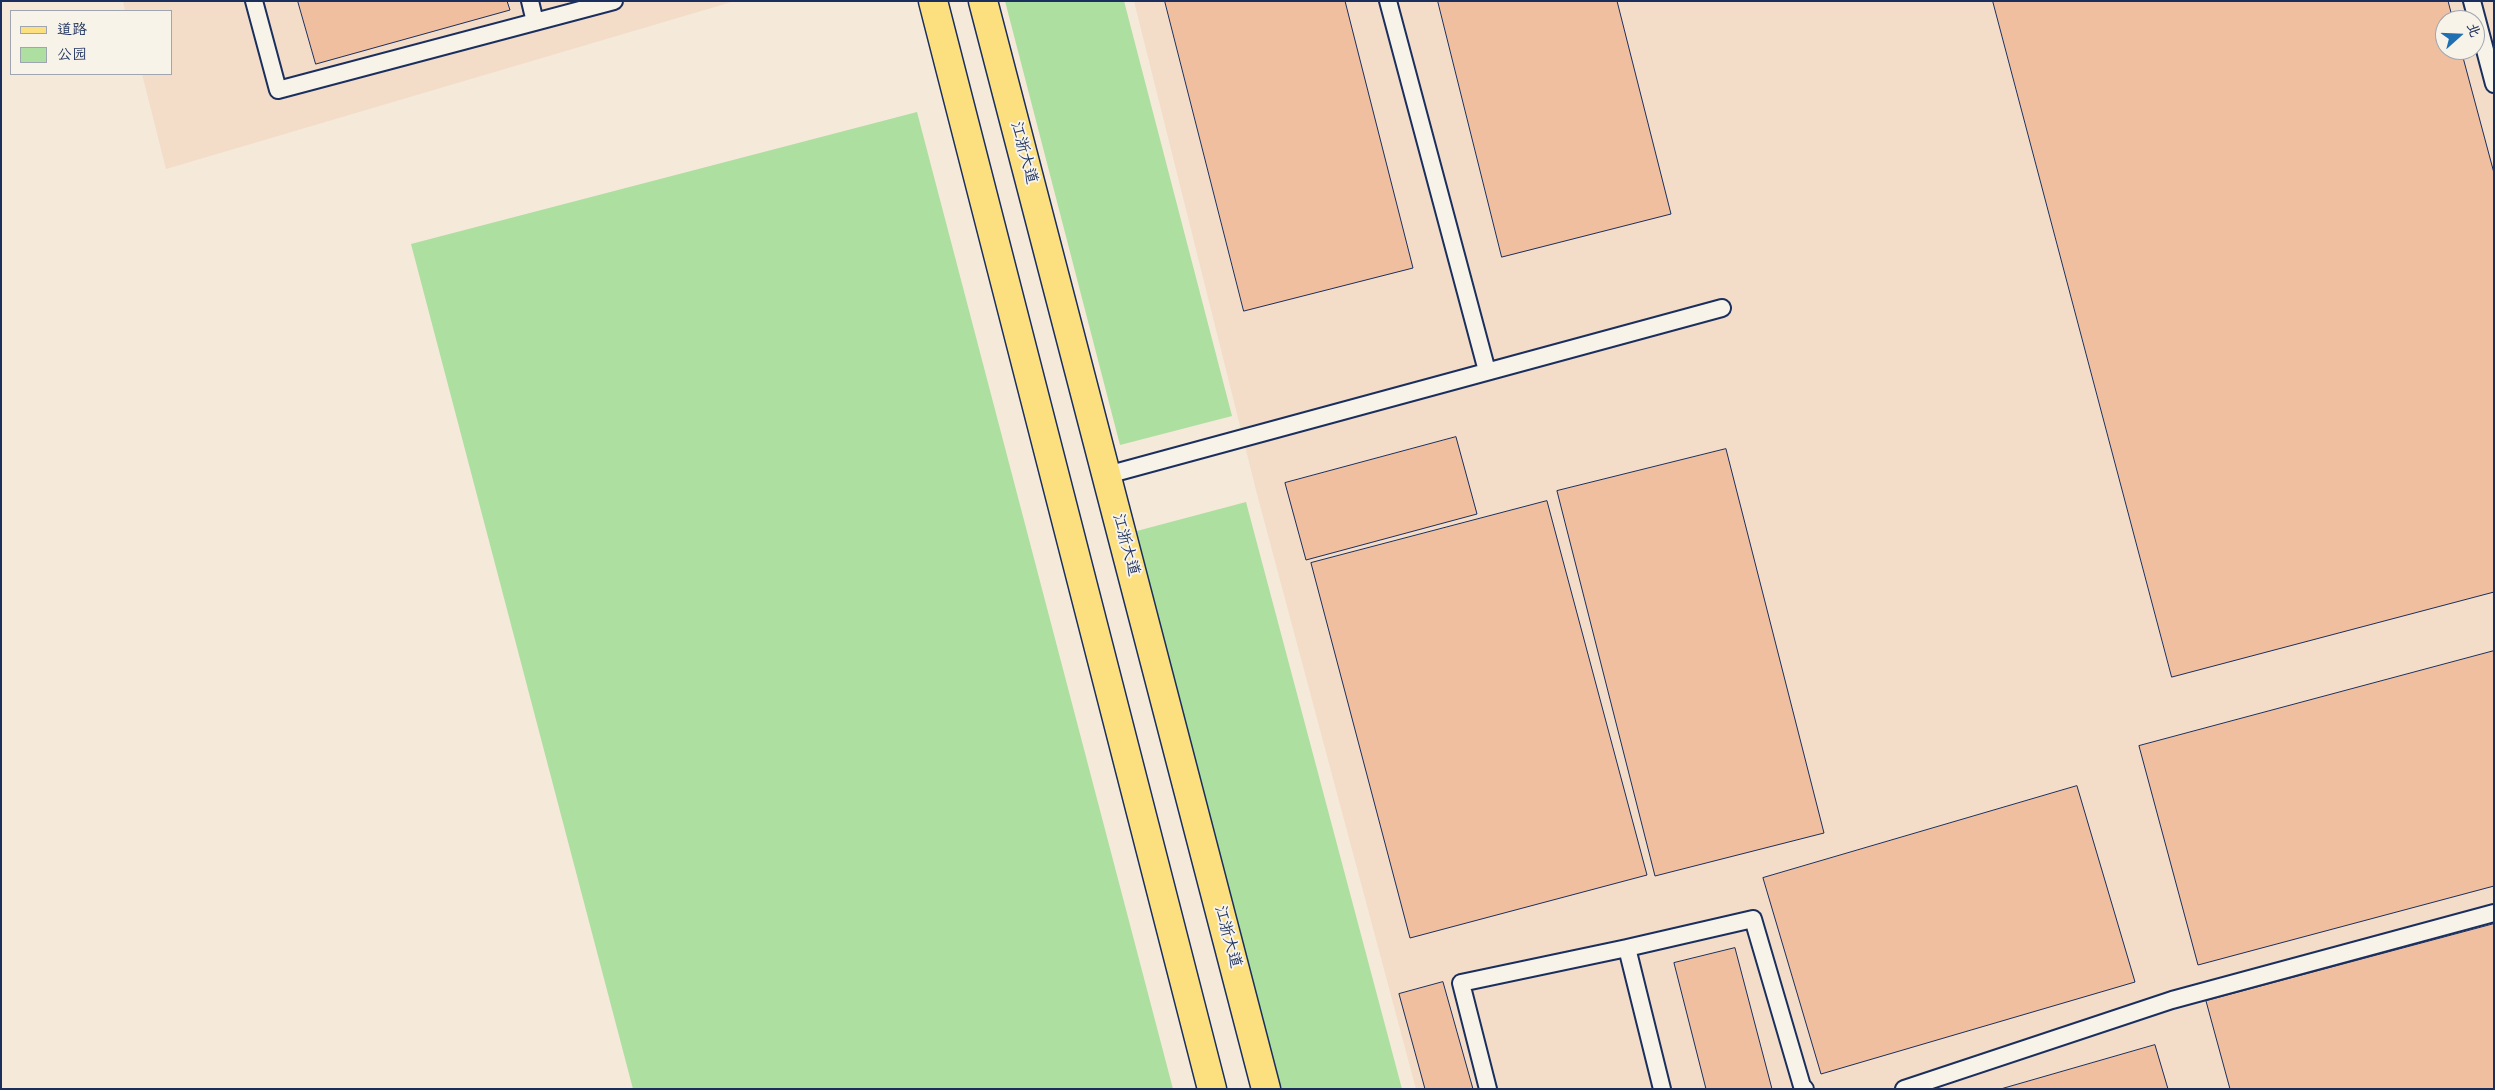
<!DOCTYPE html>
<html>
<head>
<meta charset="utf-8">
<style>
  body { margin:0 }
  #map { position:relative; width:2495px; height:1090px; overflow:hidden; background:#f5e9d9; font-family:"Architects Daughter","LXGW WenKai TC",sans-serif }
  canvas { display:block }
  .frame { position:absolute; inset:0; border:2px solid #1b2f5e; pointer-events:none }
  .legend { position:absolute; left:10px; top:10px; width:162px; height:65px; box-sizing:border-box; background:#f7f3e8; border:1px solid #9fa5b1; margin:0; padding:6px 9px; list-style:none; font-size:15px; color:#1b2f5e }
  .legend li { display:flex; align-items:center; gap:10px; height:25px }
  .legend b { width:25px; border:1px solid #9fa5b1 }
  .north { position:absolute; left:2435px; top:10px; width:50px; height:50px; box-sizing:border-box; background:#f7f3e8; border:1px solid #9fa5b1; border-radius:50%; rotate:70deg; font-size:14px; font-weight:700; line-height:20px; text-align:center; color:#1b2f5e }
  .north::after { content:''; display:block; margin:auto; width:18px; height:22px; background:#1f6fb2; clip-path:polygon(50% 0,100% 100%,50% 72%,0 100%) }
</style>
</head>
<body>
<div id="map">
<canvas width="2495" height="1090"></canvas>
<div class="frame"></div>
<ul class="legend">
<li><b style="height:6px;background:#fce080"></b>道路</li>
<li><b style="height:14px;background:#acdfa0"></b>公园</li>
</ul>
<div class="north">北</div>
</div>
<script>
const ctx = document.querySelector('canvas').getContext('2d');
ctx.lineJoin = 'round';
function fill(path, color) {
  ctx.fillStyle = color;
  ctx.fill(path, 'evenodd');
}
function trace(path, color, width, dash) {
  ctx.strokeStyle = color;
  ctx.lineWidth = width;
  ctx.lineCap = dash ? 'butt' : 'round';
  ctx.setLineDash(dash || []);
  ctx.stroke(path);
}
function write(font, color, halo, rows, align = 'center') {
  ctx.font = font + ' "Architects Daughter","LXGW WenKai TC",sans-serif';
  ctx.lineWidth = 4;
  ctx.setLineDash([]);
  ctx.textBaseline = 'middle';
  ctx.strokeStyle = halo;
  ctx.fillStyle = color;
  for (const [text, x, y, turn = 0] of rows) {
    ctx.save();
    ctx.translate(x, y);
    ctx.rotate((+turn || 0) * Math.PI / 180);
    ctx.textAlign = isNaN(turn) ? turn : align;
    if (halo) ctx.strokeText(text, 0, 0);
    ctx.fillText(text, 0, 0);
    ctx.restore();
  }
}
fill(new Path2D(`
  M123 1H735L166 169 142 74H171V11H125Z
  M1134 1H2494V1089H1416L1257 494ZM2445 20H2475V50H2445Z`), '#f3dcc8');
fill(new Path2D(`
  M1005 1H1124L1232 416 1120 445Z
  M917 112 1173 1089H633L411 244Z
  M1246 502 1402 1089H1281L1133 532Z`), '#acdfa0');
const building = new Path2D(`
  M298 1H507L510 10 316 64Z
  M1165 1H1345L1413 268 1244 311Z
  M1438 1H1617L1671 214 1502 257Z
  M1993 1H2448L2453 20H2445V50H2461L2494 173V592L2172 677Z
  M1456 437 1477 514 1306 560 1285 483Z
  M1726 449 1824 833 1655 876 1557 491Z
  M1547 501 1647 875 1410 938 1311 563Z
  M2494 651V886L2198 965 2139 746Z
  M2077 786 2135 982 1821 1074 1763 878Z
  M2494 924V1089H2230L2206 1001Z
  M1735 948 1772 1089H1706L1674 963Z
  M1443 982 1473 1089H1425L1399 994Z
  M2155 1045 2168 1089H2001Z`);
fill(building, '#efbf9f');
trace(building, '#1b2f5e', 1);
const service = new Path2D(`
  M254 1 278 90 614 1
  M530 1 535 22
  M1388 1 1487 371
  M2472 1 2494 84
  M1107 475 1722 308
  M1488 1089 1461 983 1627 948
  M1662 1089 1627 948 1753 919 1802 1086 1805 1089
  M1904 1089 2172 1000 2494 913`);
const primary = new Path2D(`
  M933 1 1212 1089
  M983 1 1266 1089`);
trace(service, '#1b2f5e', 20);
trace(primary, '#1b2f5e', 31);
trace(service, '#f7f3e8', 16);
trace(primary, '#fce080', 28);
write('16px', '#1b2f5e', '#f7f3e8', [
  ["江浙大道",1023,153,75],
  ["江浙大道",1125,545,75],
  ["江浙大道",1227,937,75]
]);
</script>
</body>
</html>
